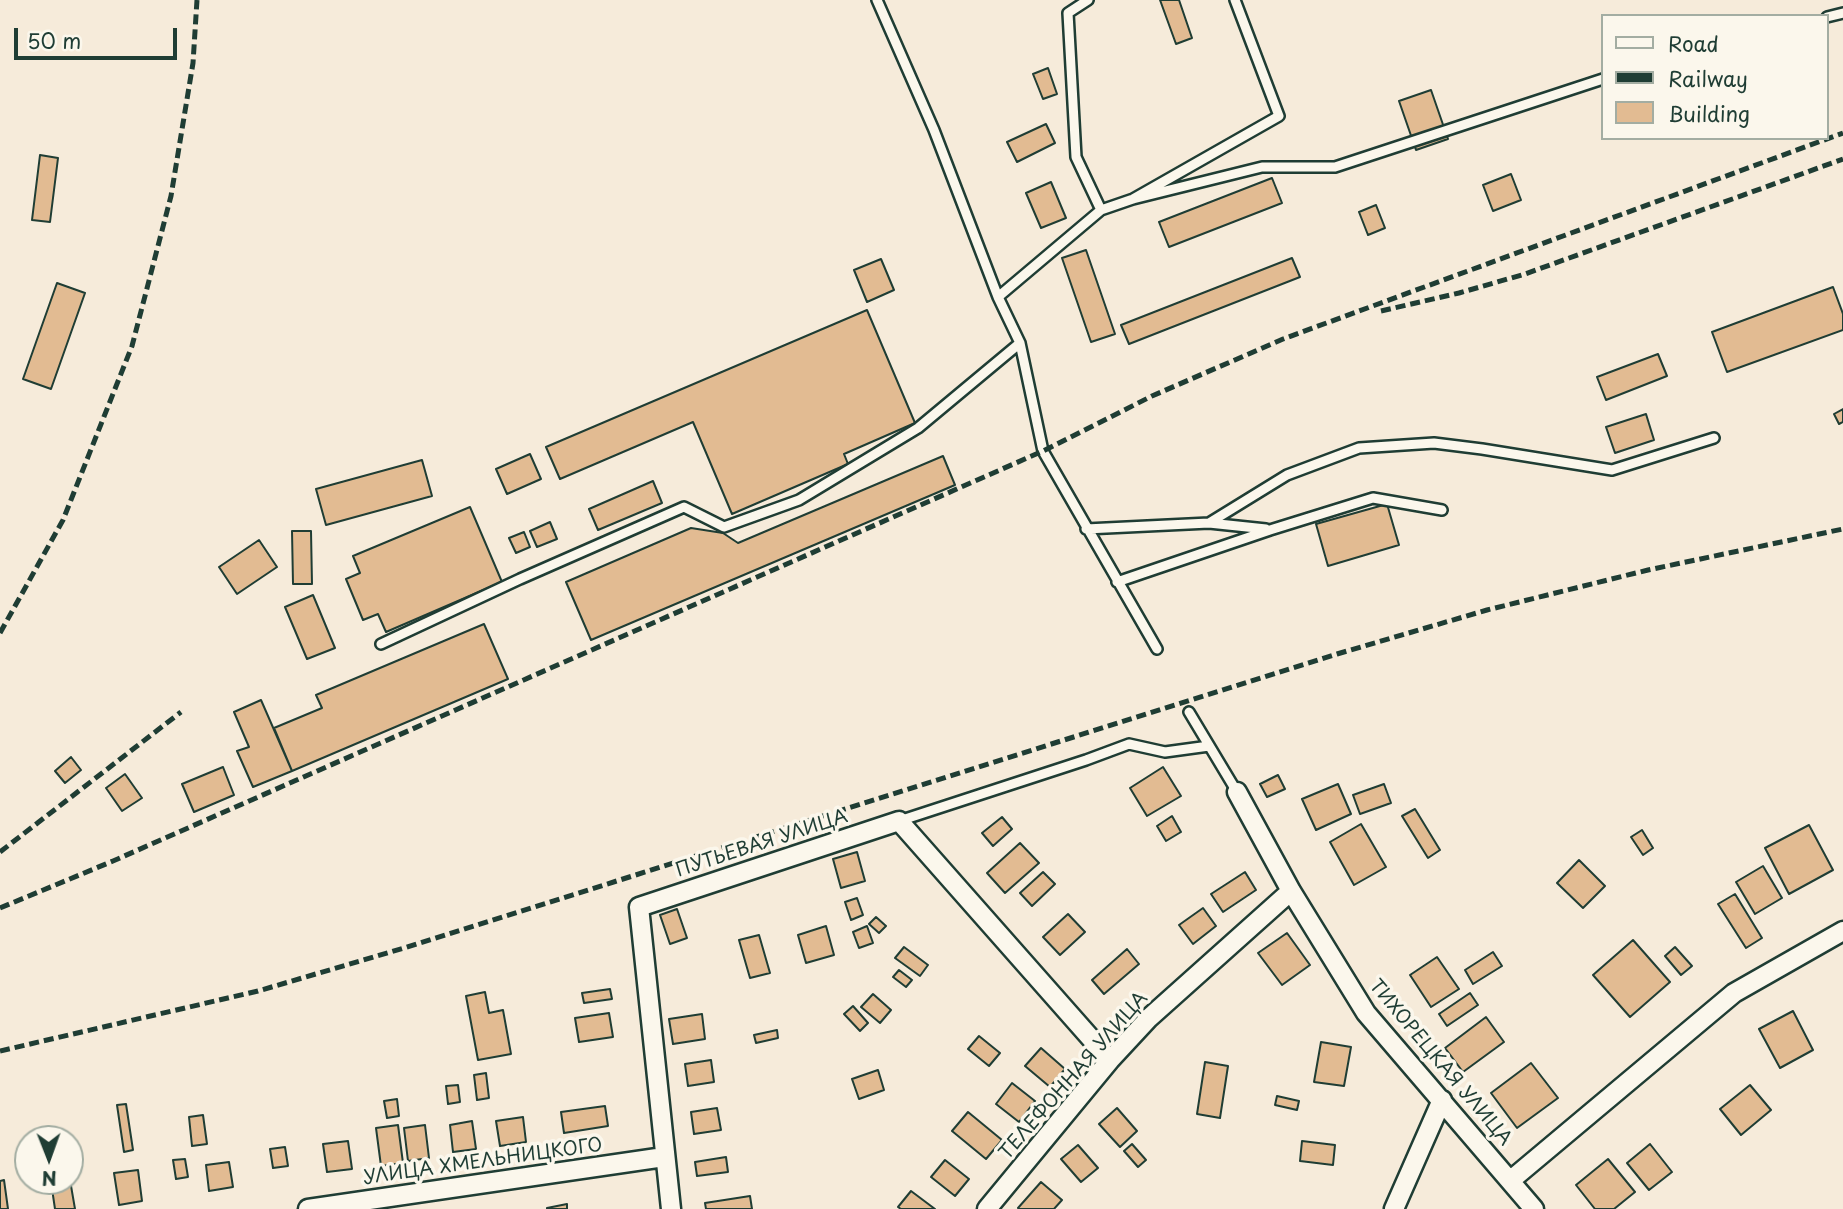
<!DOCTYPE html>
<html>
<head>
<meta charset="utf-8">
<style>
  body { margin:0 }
  #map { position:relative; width:1843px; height:1209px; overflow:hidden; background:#f6ebda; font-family:"Playpen Sans",sans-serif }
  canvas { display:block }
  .legend { position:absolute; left:1601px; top:14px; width:228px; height:126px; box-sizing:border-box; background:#fbf7ec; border:2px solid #a3ada2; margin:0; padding:9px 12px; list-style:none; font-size:21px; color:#1f3d34 }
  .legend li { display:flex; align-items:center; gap:14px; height:35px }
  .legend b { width:35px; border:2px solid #a3ada2 }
  .north { position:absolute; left:14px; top:1125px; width:70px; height:70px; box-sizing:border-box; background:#fbf7ec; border:2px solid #a3ada2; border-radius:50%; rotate:179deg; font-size:19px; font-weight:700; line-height:28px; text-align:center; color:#1f3d34 }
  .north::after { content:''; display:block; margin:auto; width:24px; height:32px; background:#1f3d34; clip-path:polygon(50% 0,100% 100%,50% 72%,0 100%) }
  .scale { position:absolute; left:14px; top:28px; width:163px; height:32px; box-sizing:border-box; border:4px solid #1f3d34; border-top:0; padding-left:9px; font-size:21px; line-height:24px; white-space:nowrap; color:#1f3d34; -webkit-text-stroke:5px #fbf7ec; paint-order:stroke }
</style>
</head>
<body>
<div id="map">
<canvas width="1843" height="1209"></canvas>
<ul class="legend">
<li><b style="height:9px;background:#fbf7ec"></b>Road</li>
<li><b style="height:9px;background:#1f3d34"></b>Railway</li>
<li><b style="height:19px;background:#e2bb92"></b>Building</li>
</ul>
<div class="north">N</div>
<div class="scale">50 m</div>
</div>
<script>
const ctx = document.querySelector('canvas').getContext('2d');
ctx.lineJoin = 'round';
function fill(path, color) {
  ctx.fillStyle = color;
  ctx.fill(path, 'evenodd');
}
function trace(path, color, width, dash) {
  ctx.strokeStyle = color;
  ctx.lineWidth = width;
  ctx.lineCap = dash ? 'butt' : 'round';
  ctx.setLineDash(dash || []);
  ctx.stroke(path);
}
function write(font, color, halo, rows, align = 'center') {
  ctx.font = font + ' "Playpen Sans",sans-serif';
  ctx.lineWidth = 7;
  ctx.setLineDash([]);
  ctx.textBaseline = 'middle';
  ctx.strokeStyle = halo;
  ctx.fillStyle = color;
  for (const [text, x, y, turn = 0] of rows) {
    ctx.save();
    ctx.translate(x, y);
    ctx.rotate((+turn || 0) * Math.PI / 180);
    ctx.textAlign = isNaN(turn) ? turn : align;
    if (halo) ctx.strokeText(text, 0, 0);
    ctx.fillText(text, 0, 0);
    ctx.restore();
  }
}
const building = new Path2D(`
  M1160 0H1179L1192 38 1176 44Z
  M1048 68 1057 94 1043 99 1033 74Z
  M1431 90 1448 139 1416 150 1399 101Z
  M1046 124 1055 143 1017 162 1007 142Z
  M40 155 58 158 50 222 32 220Z
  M1511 174 1521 200 1493 211 1483 185Z
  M1272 178 1282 203 1169 247 1159 222Z
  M1051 182 1066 218 1041 228 1026 193Z
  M1376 205 1385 228 1368 235 1359 212Z
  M1086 250 1115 334 1091 342 1062 258Z
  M1292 258 1300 277 1129 344 1121 325Z
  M881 259 894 290 867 302 854 270Z
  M57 283 85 293 51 389 23 379Z
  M1833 287 1843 314V330L1727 372 1712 332Z
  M867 310 915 423 844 454 848 464 732 514 693 422 560 479 546 447Z
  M1658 354 1667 376 1606 400 1597 377Z
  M1843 409V422L1839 424 1834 414Z
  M1646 414 1654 440 1615 453 1606 427Z
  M530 454 541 479 507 494 496 469Z
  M943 456 955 485 591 640 566 582 691 528 723 533 738 543Z
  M422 460 432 496 326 525 316 489Z
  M653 481 662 503 598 530 589 509Z
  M1387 504 1399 545 1328 566 1316 524Z
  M470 507 502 582 386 632 378 614 363 620 346 579 360 573 353 556Z
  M550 522 557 539 537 547 530 531Z
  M292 531H311L312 584H293Z
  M524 532 530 547 516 553 509 538Z
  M259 540 277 567 237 594 219 567Z
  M313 595 335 648 307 659 285 607Z
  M484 624 508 679 292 771 274 728 322 708 316 695Z
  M261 700 292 771 253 787 237 751 249 747 234 712Z
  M71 757 81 770 65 783 55 771Z
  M223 767 234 795 194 812 182 784Z
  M1163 767 1181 796 1147 816 1130 788Z
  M125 774 142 798 122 811 106 788Z
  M1278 775 1285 789 1267 797 1260 784Z
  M1338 784 1351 814 1316 830 1302 799Z
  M1384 784 1391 803 1360 814 1353 795Z
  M1415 809 1440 850 1428 858 1402 816Z
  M1172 816 1181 832 1166 841 1157 826Z
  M1002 817 1012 829 993 846 982 833Z
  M1361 824 1386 867 1354 885 1330 842Z
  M1809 825 1833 870 1789 894 1765 848Z
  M1642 830 1653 848 1643 855 1631 837Z
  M1020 843 1039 863 1005 893 987 873Z
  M857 852 865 881 841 888 833 859Z
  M1579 860 1605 886 1583 908 1557 883Z
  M1763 866 1782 898 1755 914 1736 882Z
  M1043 872 1055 884 1032 906 1020 893Z
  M1245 872 1256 890 1223 912 1211 894Z
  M1735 894 1762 938 1746 948 1718 904Z
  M857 898 863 915 851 920 845 902Z
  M1203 908 1216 926 1193 944 1179 925Z
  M677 909 687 938 670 944 660 915Z
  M1068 914 1085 932 1060 955 1043 937Z
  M876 917 886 926 879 933 869 924Z
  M826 926 834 955 806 963 798 935Z
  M867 926 873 943 859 948 853 932Z
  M1287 933 1310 965 1282 985 1258 953Z
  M759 935 770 973 750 978 739 940Z
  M1633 940 1670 982 1630 1017 1593 975Z
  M904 947 928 965 920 976 895 958Z
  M1675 947 1692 966 1681 975 1665 956Z
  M1127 949 1139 964 1104 994 1092 980Z
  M1493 952 1502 966 1473 984 1465 970Z
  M1437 957 1459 989 1431 1007 1410 975Z
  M899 970 912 980 906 987 893 977Z
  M610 989 612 999 584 1003 582 993Z
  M485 992 489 1013 503 1010 511 1054 478 1060 466 996Z
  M1470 993 1478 1005 1447 1026 1439 1014Z
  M873 994 891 1010 880 1023 861 1007Z
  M853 1006 868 1023 860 1031 844 1014Z
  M1793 1011 1813 1050 1780 1068 1759 1029Z
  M609 1013 613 1037 579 1042 575 1018Z
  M702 1014 705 1039 673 1044 669 1019Z
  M1486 1017 1504 1042 1463 1072 1445 1048Z
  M777 1030 778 1038 756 1043 754 1035Z
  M979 1036 1000 1053 989 1066 968 1049Z
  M1321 1042 1351 1047 1344 1086 1314 1082Z
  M1041 1048 1065 1069 1050 1087 1025 1066Z
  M711 1060 714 1082 688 1086 685 1064Z
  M1205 1062 1228 1066 1220 1118 1197 1114Z
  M1531 1063 1558 1098 1517 1128 1491 1093Z
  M878 1070 884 1090 859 1099 852 1079Z
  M486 1073 489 1098 477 1100 474 1075Z
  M1012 1083 1035 1101 1019 1122 996 1104Z
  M458 1085 460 1102 448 1104 446 1086Z
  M1750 1085 1771 1110 1741 1135 1720 1109Z
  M1277 1096 1299 1101 1297 1110 1275 1105Z
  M397 1099 399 1116 387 1118 384 1101Z
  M126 1104 133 1150 124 1152 117 1105Z
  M605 1106 608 1126 564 1133 561 1112Z
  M717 1108 721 1130 694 1134 691 1112Z
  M1117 1108 1137 1131 1120 1147 1099 1124Z
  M968 1112 1002 1140 986 1159 952 1131Z
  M203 1115 207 1144 192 1146 189 1117Z
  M523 1117 526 1142 500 1146 496 1121Z
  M472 1121 476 1149 453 1152 450 1125Z
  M398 1125 403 1163 381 1166 376 1128Z
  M425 1125 429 1158 408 1161 404 1128Z
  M348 1141 352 1169 327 1172 323 1144Z
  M1302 1141 1335 1145 1333 1165 1300 1161Z
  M1132 1144 1146 1160 1138 1167 1124 1151Z
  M1650 1144 1672 1172 1649 1190 1627 1163Z
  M1078 1145 1098 1168 1081 1182 1061 1159Z
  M285 1147 288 1166 273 1168 270 1149Z
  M726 1157 728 1172 697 1176 695 1162Z
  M185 1159 188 1177 176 1179 173 1160Z
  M1608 1159 1635 1192 1614 1209H1595L1576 1185Z
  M945 1160 969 1179 955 1196 931 1177Z
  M229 1162 233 1187 209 1191 206 1165Z
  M138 1170 142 1201 119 1205 114 1173Z
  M4 1180 8 1209H0V1181Z
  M70 1180 75 1209H55L51 1182Z
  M1041 1182 1062 1200 1054 1209H1019L1018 1208Z
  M911 1191 935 1209H901L898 1207Z
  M750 1196 752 1209H706L705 1203Z
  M567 1204V1209H547V1208Z`);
fill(building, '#e2bb92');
trace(building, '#1f3d34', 2);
const service = new Path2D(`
  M877 0 934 130 998 297 1020 343 1043 451 1157 649
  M1088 0 1068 13 1076 157 1101 210
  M1827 17 1843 13
  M1133 199 1262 167H1335L1603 79
  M998 297 1101 210 1133 199 1279 116 1235 0
  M1209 523 1287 475 1359 448 1434 443 1482 449 1612 470 1714 438
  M1086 529 1209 523 1266 529
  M1117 582 1270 530 1373 498 1442 510
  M381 644 520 579 684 507 724 527 799 500 918 428 1020 343
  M1189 712 1237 792
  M899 821 1086 760 1129 744 1165 752 1209 746`);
const minor = new Path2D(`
  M1237 792 1291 891 1366 1013 1534 1209
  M1511 1180 1734 993 1843 931
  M308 1209 664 1157
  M671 1209 639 907 899 821 1110 1060
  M987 1209 1110 1060 1149 1018 1291 891
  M1394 1209 1442 1100`);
trace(service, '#1f3d34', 14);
trace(minor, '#1f3d34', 23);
trace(service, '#fbf7ec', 9);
trace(minor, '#fbf7ec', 18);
trace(new Path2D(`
  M1381 311 1459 293 1525 274 1843 159
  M0 633 63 520 132 346 171 196 193 63 197 0
  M0 852 181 712
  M0 908 113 861 1043 451 1152 396 1283 339 1843 133
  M0 1051 258 991 404 948 1337 654 1487 610 1648 570 1843 529`), '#1f3d34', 5, [10, 5]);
write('19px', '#1f3d34', '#fbf7ec', [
  ["ПУТЬЕВАЯ УЛИЦА",762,844,-18],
  ["ТИХОРЕЦКАЯ УЛИЦА",1440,1063,50],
  ["ТЕЛЕФОННАЯ УЛИЦА",1074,1076,-49],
  ["УЛИЦА ХМЕЛЬНИЦКОГО",483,1162,-8]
]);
</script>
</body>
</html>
